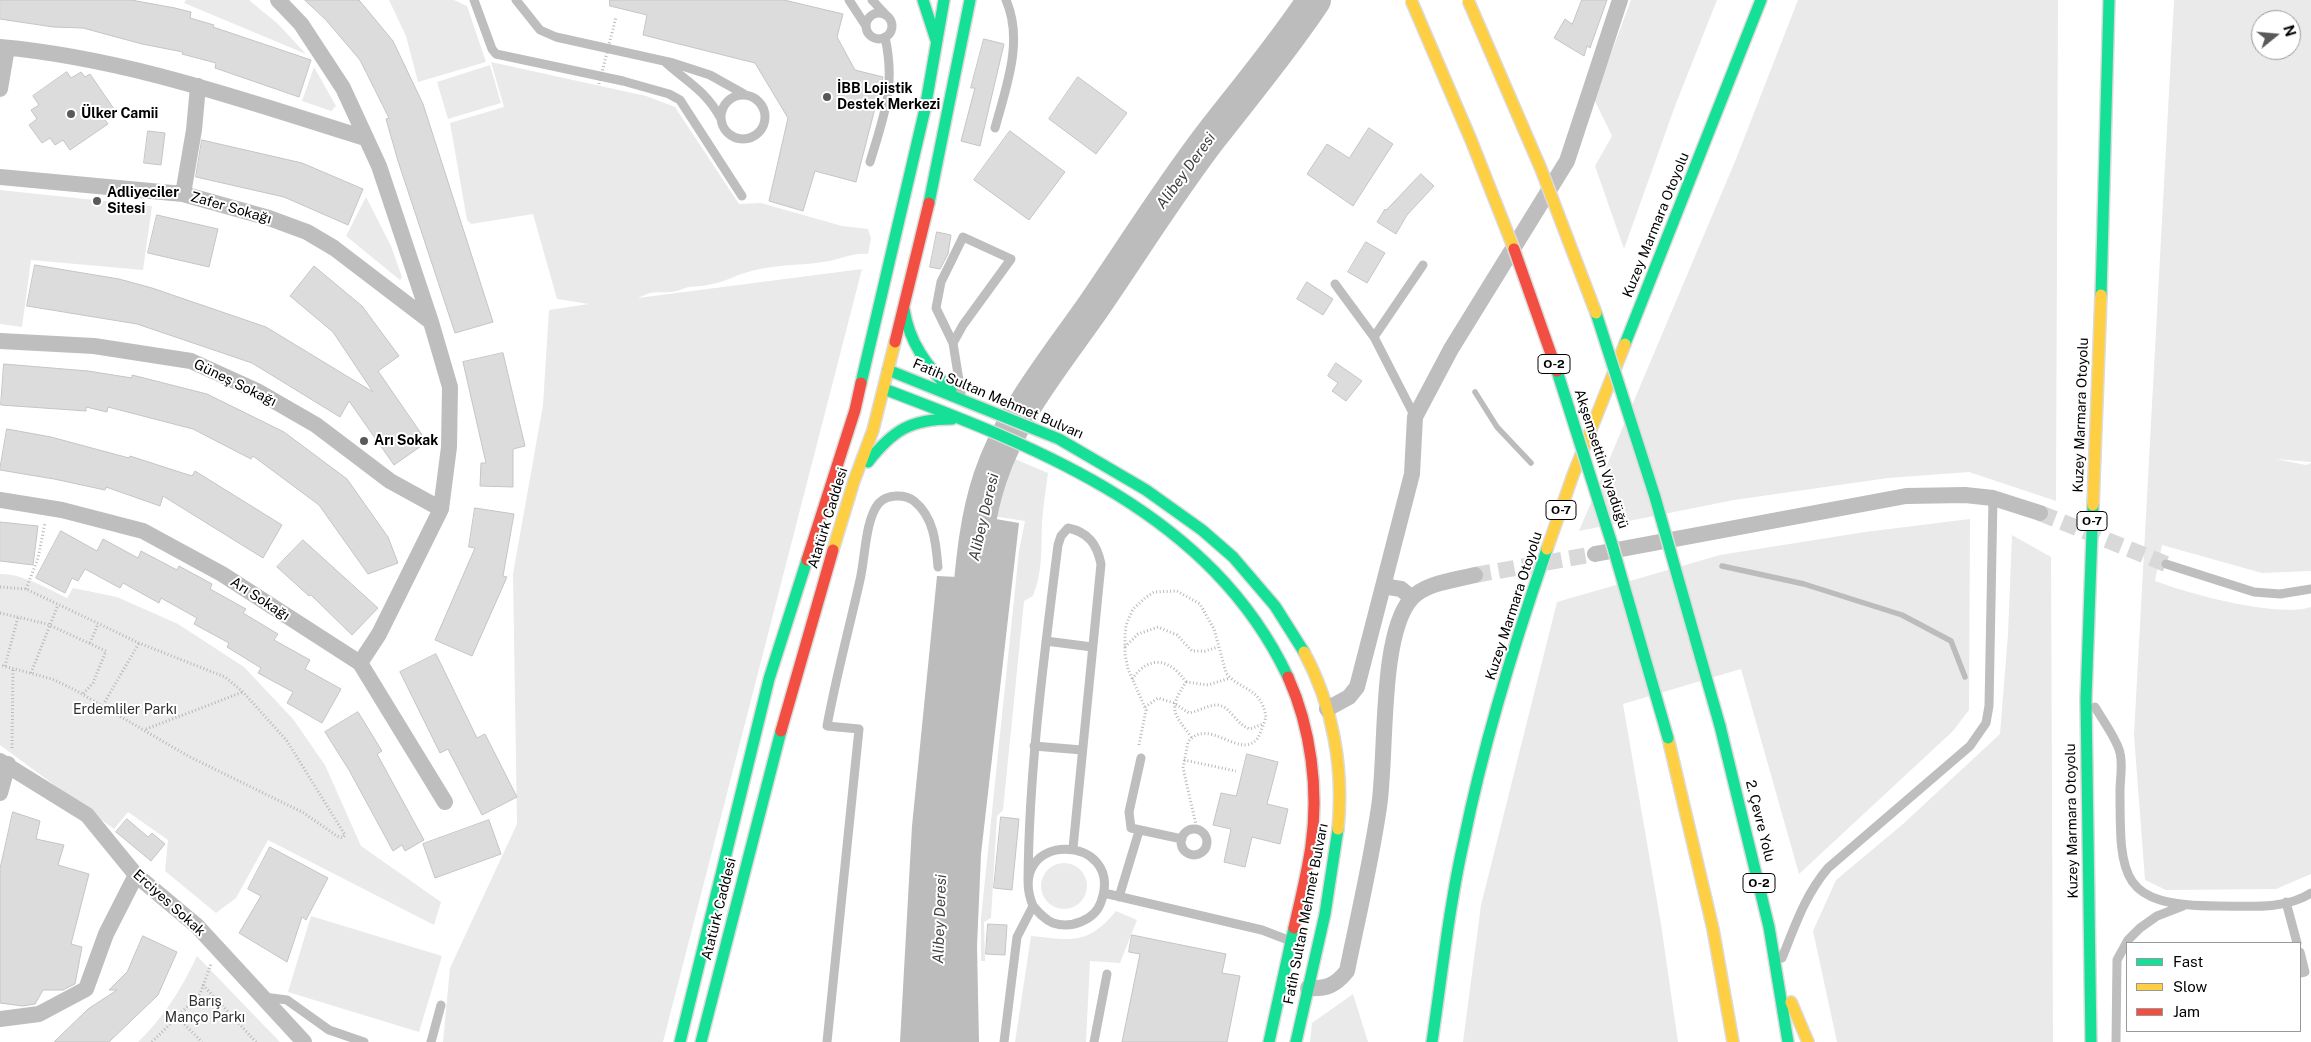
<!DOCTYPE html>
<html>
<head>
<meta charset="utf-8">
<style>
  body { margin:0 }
  #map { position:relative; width:2311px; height:1042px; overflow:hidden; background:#fff; font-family:"Public Sans",sans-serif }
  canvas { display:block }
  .legend { position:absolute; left:2126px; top:942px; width:175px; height:90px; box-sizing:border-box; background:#fff; border:1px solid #999; margin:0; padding:6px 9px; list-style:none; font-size:15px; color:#000 }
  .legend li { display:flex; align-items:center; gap:10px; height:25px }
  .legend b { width:25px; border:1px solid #999 }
  .north { position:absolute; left:2251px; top:10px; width:50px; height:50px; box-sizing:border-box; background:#fff; border:1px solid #999; border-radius:50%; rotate:73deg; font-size:14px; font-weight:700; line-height:20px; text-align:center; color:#000 }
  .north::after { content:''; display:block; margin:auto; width:18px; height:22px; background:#595959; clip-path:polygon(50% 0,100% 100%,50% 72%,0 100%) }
</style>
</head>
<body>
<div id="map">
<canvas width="2311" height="1042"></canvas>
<ul class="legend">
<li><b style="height:6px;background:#16e098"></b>Fast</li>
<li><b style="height:6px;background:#ffcf43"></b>Slow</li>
<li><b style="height:6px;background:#f24e42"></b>Jam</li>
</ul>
<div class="north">N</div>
</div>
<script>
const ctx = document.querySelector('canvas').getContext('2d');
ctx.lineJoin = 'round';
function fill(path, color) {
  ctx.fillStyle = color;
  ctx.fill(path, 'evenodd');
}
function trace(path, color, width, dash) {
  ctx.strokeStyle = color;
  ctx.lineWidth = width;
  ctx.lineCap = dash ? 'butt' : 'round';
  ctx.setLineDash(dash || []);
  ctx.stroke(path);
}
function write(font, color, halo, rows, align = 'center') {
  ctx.font = font + ' "Public Sans",sans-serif';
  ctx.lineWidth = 4;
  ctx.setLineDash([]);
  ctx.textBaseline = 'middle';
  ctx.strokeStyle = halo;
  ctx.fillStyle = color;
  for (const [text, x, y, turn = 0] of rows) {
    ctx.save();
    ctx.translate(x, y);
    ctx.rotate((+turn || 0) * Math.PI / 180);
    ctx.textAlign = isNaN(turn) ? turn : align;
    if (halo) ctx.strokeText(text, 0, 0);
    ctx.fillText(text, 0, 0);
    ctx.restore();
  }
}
fill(new Path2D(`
  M186 0H249L278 24 306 54 184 3Z
  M389 0H454L467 6 486 62 418 82 406 36Z
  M1631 0H1717L1675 106 1624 249 1595 166 1612 136 1594 99Z
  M1798 0H2058L2056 501 1969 472 1888 478 1734 500 1579 531 1736 159Z
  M2174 0H2311V462L2276 459 2306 465 2311 463V571L2262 573 2162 545 2155 581C2190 594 2277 618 2311 607V874L2276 889 2166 890 2145 880 2134 735ZM2261 20H2291V50H2261Z
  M491 62 646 96 675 107 739 204 761 203 842 226 868 229 871 238 868 254C853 252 839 260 823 262 798 266 773 264 748 272 736 275 725 282 712 284 705 286 697 286 689 287 683 288 677 292 671 292 654 293 654 290 638 298L862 269 663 1042H443L450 968 517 824 513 574 543 405 549 310 589 304 557 299 533 214 471 224 467 220 450 123 504 107Z
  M490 65 501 103 448 119 437 82Z
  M314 67 336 106 331 111 302 101Z
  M0 190 152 206 143 270 31 260 22 327 0 324Z
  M366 197 391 246 402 277 400 280 346 236Z
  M1003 454 1048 473C1046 489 1043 506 1042 523 1041 548 1043 571 1033 596L1024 601 1003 810 997 816 991 918 984 922 985 961H981V918L1019 551 1025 521 986 515Z
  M1970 519 1969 710 1953 731 1799 874 1741 669 1623 704 1661 924 1678 1042H1463L1481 905 1557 602 1720 555 1865 532Z
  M2012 535 2051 557 2053 1042H1837L1813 931 1836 880 1903 824 2000 734 2008 634Z
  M0 574C23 574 46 588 67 598L73 588 117 597 178 624 244 667 293 719 325 765 361 846 441 902 434 925 268 840 236 898 216 913 165 871 168 840 128 812 114 829 0 745Z
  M1041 886a23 23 0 1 1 46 0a23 23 0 1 1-46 0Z
  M1116 911 1137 920 1120 963 1090 961 1086 1042H1015L1031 936C1071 940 1087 946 1116 911Z
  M311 916 442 956 419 1032 288 992Z
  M197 956 278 1040 280 1042H138C164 1017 182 988 197 956Z
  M1353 994 1368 1042H1310L1312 1023Z`), '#eaeaea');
fill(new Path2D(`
  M984 517 1019 523 981 854 977 946 979 1042H900L912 826 937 576 978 578Z`), '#bcbcbc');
trace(new Path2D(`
  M1475 392 1497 427 1531 463
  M1722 566 1804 584 1902 615 1951 641 1965 677`), '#bcbcbc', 5.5);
trace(new Path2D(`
  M967 624C972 575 974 526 990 478 1011 415 1053 364 1091 310 1131 252 1168 192 1211 136 1246 91 1283 47 1314 0`), '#bcbcbc', 34);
const building = new Path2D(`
  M0 0H131L175 8 191 12 190 18 214 25 213 27 311 60 299 97 215 68 216 63 182 54 183 52 142 44 83 28 53 27 0 19Z
  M305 0H359L393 41 423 104 493 322 455 333 398 161 386 119 389 118 360 60 326 20Z
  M610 0H784L843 14 837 37 855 70 883 77 856 182 815 171 803 211 769 201 788 118 755 63 643 35 647 15 610 6Z
  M1582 0H1607L1590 48 1587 46 1584 56 1554 38 1565 19 1572 24Z
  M984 39 1004 44 980 146 961 141 975 88H971Z
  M67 72 71 78 81 72 85 77 90 74 114 109 103 117 108 124 70 150 63 140 55 145 50 138 42 143 29 125 37 119 31 110 39 105 33 96Z
  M1078 77 1127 113 1096 154 1049 119Z
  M1369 128 1393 144 1353 206 1307 174 1327 144 1349 158Z
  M148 131 165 133 161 165 144 163Z
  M1010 131 1065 172 1029 220 974 180Z
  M202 140 302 163 363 189 348 225 284 197 196 177Z
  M1421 174 1434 186 1407 215 1396 234 1377 222 1385 209 1386 210Z
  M157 215 218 229 209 267 148 253Z
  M937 232 951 235 948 254 940 269 930 267Z
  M1366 242 1385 253 1367 283 1348 272Z
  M35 265 119 279 152 288 266 327 373 392 333 332 290 296 314 266 362 306 399 356 378 371 427 442 394 465 349 401 340 417 252 363 137 324 27 306Z
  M1307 282 1333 299 1323 315 1297 299Z
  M503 353 525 446 513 449V487L480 486 481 463H486L463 362Z
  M1336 363 1362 381 1346 401 1332 391 1338 383 1328 376Z
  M4 364 88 371 132 378V375L207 394 284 432 347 479 388 537 398 563 368 574 319 505 253 456 251 459 193 429 108 407 107 412 86 407V411L1 405Z
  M7 429 51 437 129 458 130 456 192 476 195 471 282 525 263 558 163 496 160 506 106 487 105 490 54 479 0 470Z
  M475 508 514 514 503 576 507 577 472 656 435 640 475 548 469 547Z
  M0 522 38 526 33 565 0 561Z
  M61 531 97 551 103 539 138 558 141 551 177 570 179 566 212 584 210 589 246 609 243 613 278 634 274 640 310 660 305 669 341 689 322 723 287 703 293 692 258 673 261 668 227 647 229 643 194 624 197 618 161 598 159 603 123 583 120 588 85 569 78 581 72 578 65 593 36 578Z
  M303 540 378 608 352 635 311 595 309 596 277 567Z
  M436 654 477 738 485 734 517 797 482 815 448 749 440 753 400 672Z
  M358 712 382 751 377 754 424 840 405 851 402 845 393 851 349 770 325 732Z
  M1247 754 1278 762 1267 804 1288 809 1280 844 1252 837 1245 867 1224 862 1231 829 1213 825 1221 793 1236 796Z
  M13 812 40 821 36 839 64 845 58 865 89 874 71 944 82 947 75 984 63 990H43L35 1004 23 1006 0 1003V869Z
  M1001 817 1019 819 1012 890 994 888Z
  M127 819 148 837 152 833 165 844 151 861 116 832Z
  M489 820 501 854 435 878 423 844Z
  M270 847 328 878 306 920 302 917 287 962 239 933 261 896 248 889Z
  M988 924 1007 925 1005 955 986 954Z
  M1132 935 1226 954 1222 973 1240 976 1227 1042H1122L1140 954 1129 952Z
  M143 936 177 952 158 995 109 1042H54L88 1009 117 990H109L127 972Z`);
fill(building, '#dcdcdc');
trace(building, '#c5c5c5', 1);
trace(new Path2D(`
  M2040 513 2166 564
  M1475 575 1595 554`), '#d9d9d9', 16, [16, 8]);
const fast = new Path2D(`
  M923 0 936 40
  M929 203 970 0
  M2101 295 2109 0
  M904 309C909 342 927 367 951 390
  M1625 344 1761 0
  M888 370 1059 439 1146 490 1202 530 1233 557 1275 606 1304 652
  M861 383 925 109 944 0
  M884 389C1042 449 1211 514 1288 677
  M868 462C893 430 911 419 952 419
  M1720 726 1769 927 1788 1042
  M680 1042 769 679 807 560
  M701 1042 781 731
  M1269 1042 1294 928
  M1296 1042 1325 914 1338 829
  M1432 1042C1442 975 1449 906 1464 840 1484 741 1514 644 1547 549
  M2091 1042 2086 699 2093 505`);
const slow = new Path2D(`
  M2093 505 2101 295
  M1547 549 1573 475 1625 344
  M833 550 854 481 873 430 895 342
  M1304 652C1333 706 1344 768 1338 829
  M1668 738 1713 929 1733 1042
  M1791 1002 1808 1042`);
const jam = new Path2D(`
  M895 342 929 203
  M807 560 855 410 861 383
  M1288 677C1311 728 1319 790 1311 846 1307 874 1300 901 1294 928
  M781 731 833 550`);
trace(fast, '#dbdbdb', 14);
trace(slow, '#dbdbdb', 14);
trace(jam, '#dbdbdb', 14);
trace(new Path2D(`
  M0 587 26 589 139 643 225 677 243 692 287 741 345 835 342 838 337 836 304 813 188 756 75 690 52 679 0 665
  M26 589 38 558 45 523
  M0 613 47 624 106 651 93 683 83 694
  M90 643 98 624
  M1125 647 1138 634 1158 627 1177 635 1192 651H1205L1218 647
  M5 666 18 617
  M31 673 58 605
  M1132 679C1150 654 1170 659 1186 682 1167 711 1174 713 1192 738
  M1186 682 1208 685 1230 678
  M103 705 139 643
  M1145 707 1158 698 1174 703 1189 713C1199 711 1208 705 1217 705 1231 706 1236 725 1250 729L1263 724
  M146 729 243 692
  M1139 745 1146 710 1128 669 1125 654V635L1126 625 1133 609 1145 598 1154 592 1177 591 1200 604 1214 629 1226 673C1240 691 1261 686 1266 717 1264 723 1261 733 1257 739 1239 760 1209 716 1188 742L1183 768 1197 829
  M12 748 13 668
  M1184 760 1236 771
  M203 985 256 1042
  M177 1017 202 1042
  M152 1042 200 994 211 964`), '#b8b8b8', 3, [1, 2.5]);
trace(new Path2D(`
  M474 0 492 49 496 54 623 81 669 94 680 100 742 196
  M516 0 540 30 556 37 673 63 710 75 744 94
  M849 0 866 26
  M872 0 886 15
  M866 26a13 13 0 1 1 26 0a13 13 0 1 1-26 0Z
  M665 62C687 82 705 90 720 117
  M721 117a22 22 0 1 1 44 0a22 22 0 1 1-44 0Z
  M995 128C1006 87 1024 41 1006 0
  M870 162C884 115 896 87 885 37
  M1335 284 1374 337 1415 417
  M1374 337 1423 265
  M953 343 963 325 1011 259 963 237 941 282 936 308 953 343 961 393
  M2166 564 2254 592 2280 594 2311 589
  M1046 641 1092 647
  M2095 707C2102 719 2118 741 2120 753 2123 765 2120 779 2120 791 2120 879 2120 906 2218 906 2247 906 2286 910 2311 893
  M1034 746 1082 750
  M1141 758 1129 812 1131 828 1182 839
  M1181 842a13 13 0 1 1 26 0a13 13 0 1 1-26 0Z
  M1028 881C1029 768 1044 657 1058 545L1061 536 1068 528C1088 532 1097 544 1101 564L1073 848
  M1104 893 1262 930 1288 940
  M1119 897 1139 831
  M2286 902 2297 943
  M2300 952 2305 972 2300 973
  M1782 958C1795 926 1805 895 1828 868L1970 746 1986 723 1989 706 1993 498
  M264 997 287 1000 329 1030 364 1042
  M431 1042 441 1005
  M827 1042 859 729 827 726C836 677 849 629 860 580 865 560 865 519 879 503 887 494 905 494 914 501 934 517 936 543 938 567
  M1004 1042 1017 937 1033 906C1003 830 1126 832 1101 902 1095 920 1071 929 1053 923 1045 920 1039 913 1033 906
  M1094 1042 1107 974
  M2116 1042 2117 960 2128 940 2140 928 2157 916 2183 906`), '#bebebe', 9);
trace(new Path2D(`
  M278 0 301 24 343 88 379 166 431 322 450 387 449 447 441 509 379 634 360 663
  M0 47C125 58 246 101 365 138
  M0 89 7 48
  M0 177 183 194 269 218 307 232 334 248 431 322
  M183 194 194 130 198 86
  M0 341 94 346 191 361 257 391 316 425 390 481 441 509
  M0 500 62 510 143 531 222 574 360 663 445 802
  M1595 554 1906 496 1965 495 1993 498 2040 513
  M1383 586 1401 589 1412 598
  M1327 709 1349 697 1357 687 1412 474 1415 417 1451 349 1567 161 1620 0
  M0 761 87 815 136 875 197 926 304 1042
  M0 793 8 764
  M1308 988C1326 989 1335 986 1347 971 1358 917 1371 862 1379 807 1387 756 1379 636 1411 599 1425 583 1455 580 1475 575
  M0 1019 39 1014 86 989 106 934 136 875`), '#bebebe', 16);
trace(fast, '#16e098', 11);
trace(slow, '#ffcf43', 11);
trace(jam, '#f24e42', 11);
const fastBridge = new Path2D(`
  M1596 313 1655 497 1720 726
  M1557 371 1612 544 1668 738`);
const slowBridge = new Path2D(`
  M1411 0 1471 140 1514 249
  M1468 0 1541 169 1596 313`);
const jamBridge = new Path2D(`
  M1514 249 1557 371`);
trace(fastBridge, '#dbdbdb', 14, []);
trace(slowBridge, '#dbdbdb', 14, []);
trace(jamBridge, '#dbdbdb', 14, []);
trace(new Path2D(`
  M599 84 616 17`), '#b8b8b8', 3, [1, 2.5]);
trace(fastBridge, '#16e098', 11);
trace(slowBridge, '#ffcf43', 11);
trace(jamBridge, '#f24e42', 11);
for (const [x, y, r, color] of [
  [827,97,5,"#595959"],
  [71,114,5,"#595959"],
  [97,201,5,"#595959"],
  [364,441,5,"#595959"]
]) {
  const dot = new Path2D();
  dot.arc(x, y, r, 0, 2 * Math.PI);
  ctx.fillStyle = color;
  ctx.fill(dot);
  trace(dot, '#fff', 2);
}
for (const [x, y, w] of [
  [1554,364,32],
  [1561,510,30],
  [2092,521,30],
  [1759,883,32]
]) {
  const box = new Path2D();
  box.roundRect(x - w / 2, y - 9.5, w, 19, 4);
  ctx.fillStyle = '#fff';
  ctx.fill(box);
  trace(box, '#000', 1);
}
write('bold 12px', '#000', null, [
  ["O-2",1554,364],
  ["O-7",1561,510],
  ["O-7",2092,521],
  ["O-2",1759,883]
]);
write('bold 14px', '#000', '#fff', [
  ["İBB Lojistik",837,89],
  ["Destek Merkezi",837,105],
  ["Ülker Camii",81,114],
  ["Adliyeciler",107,193],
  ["Sitesi",107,209],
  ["Arı Sokak",374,441]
], 'left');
write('14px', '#000', '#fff', [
  ["Zafer Sokağı",231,208,16],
  ["Kuzey Marmara Otoyolu",1656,225,-68],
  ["Güneş Sokağı",235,383,26],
  ["Fatih Sultan Mehmet Bulvarı",998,399,23],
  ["Kuzey Marmara Otoyolu",2081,415,-88],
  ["Akşemsettin Viyadüğü",1601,459,72],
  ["Atatürk Caddesi",828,518,-73],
  ["Arı Sokağı",260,599,33],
  ["Kuzey Marmara Otoyolu",1514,606,-72],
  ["2. Çevre Yolu",1760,821,76],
  ["Kuzey Marmara Otoyolu",2072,821,-91],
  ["Erciyes Sokak",169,903,42],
  ["Atatürk Caddesi",719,909,-76],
  ["Fatih Sultan Mehmet Bulvarı",1306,914,-79]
]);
write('14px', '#2f2f2f', '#fff', [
  ["Erdemliler Parkı",125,710],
  ["Barış",205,1002],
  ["Manço Parkı",205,1018]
]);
write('italic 15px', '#404040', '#fff', [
  ["Alibey Deresi",1186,171,-54],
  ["Alibey Deresi",984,517,-77],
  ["Alibey Deresi",940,919,-88]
]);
</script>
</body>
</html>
